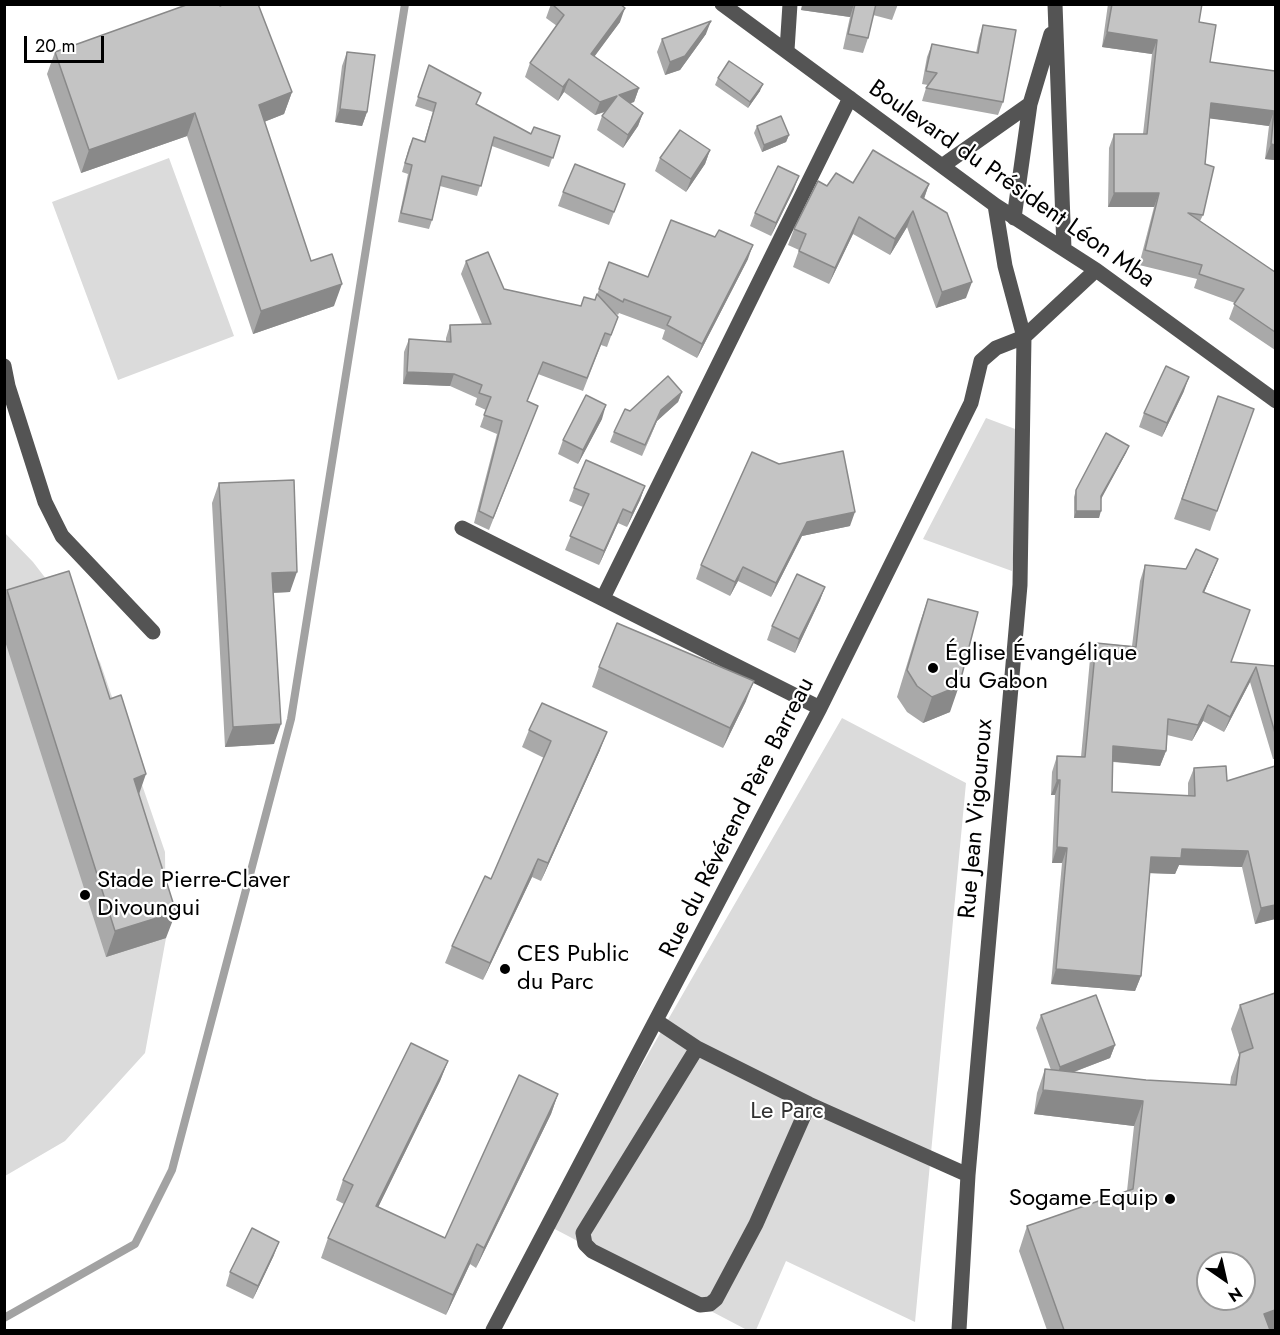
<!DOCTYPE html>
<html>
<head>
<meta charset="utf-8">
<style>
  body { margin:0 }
  #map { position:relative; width:1280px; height:1335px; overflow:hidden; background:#fff; font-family:Jost,sans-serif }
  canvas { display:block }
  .frame { position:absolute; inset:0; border:6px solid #000; pointer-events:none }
  .north { position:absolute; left:1196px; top:1251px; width:60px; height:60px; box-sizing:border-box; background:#fff; border:2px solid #999; border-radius:50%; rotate:146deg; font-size:16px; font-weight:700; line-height:24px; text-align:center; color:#000 }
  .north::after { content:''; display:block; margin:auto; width:21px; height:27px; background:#000; clip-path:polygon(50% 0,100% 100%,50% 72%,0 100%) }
  .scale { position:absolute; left:24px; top:36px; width:80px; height:27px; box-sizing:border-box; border:3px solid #000; border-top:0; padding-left:8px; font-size:18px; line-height:21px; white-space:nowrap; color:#000; -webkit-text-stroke:4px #fff; paint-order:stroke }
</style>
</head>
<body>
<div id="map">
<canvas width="1280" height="1335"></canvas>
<div class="frame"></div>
<div class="north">N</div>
<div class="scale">20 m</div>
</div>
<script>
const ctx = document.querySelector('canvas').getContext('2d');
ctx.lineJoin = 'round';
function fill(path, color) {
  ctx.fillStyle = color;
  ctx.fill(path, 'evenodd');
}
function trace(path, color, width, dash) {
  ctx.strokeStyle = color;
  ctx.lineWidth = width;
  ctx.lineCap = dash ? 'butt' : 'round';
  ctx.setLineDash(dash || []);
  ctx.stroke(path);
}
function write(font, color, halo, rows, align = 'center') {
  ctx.font = font + ' Jost,sans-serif';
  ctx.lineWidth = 4.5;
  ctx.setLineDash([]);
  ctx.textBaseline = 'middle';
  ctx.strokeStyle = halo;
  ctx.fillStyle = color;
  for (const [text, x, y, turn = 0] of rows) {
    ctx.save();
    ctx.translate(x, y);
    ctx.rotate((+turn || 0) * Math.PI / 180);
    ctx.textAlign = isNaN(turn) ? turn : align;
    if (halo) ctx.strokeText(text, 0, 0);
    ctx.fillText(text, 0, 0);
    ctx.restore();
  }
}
fill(new Path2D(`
  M169 158 234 336 118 380 52 202Z
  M986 418 1023 432 1012 571 923 539Z
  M4 532 33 562 60 597 100 662 165 852 166 938 145 1053 65 1141 5 1176Z
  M842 718 966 783 915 1322 786 1261 756 1330H747L549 1226Z`), '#dbdbdb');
trace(new Path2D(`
  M4 1318 135 1244 172 1170 291 719 405 4`), '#a2a2a2', 8);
trace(new Path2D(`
  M722 4 995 205 1096 270 1276 401
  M1055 4 1064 249
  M787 50 790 4
  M942 166 1030 104
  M1014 218 1030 104 1051 34
  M4 366 8 386 45 502 62 536 153 632
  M462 528 820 708
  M603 598 850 98
  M658 1022 697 1048 809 1104 968 1175
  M697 1048 583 1233 585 1244 592 1251 700 1305 710 1304 716 1299 756 1224 809 1104
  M493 1330 820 708 971 403 981 361 996 348 1024 337 1096 270
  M959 1330 968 1175 1020 585 1024 337 1005 266 995 205`), '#545454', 15);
fill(new Path2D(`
  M551 4 620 22 594 56 639 88 634 102 630 103 643 113 638 126 623 148 597 130 602 116 605 112 595 115 564 92 558 101 525 77 530 63 557 26 546 18Z
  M802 4H898L892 20 873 15 868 38 863 53 843 49 850 17 801 10Z
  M1108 4H1202L1199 22 1210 62 1275 71V160L1265 159 1269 126 1210 118 1205 164 1203 215 1200 221 1275 272V350L1229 319 1235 303 1194 288 1197 279 1139 265 1154 207H1108L1109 148 1114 134H1143L1152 54 1102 47Z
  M983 25 1003 102 998 115 922 101 926 88 928 85 922 84 927 57 932 44 976 53 979 38Z
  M706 34 680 70 665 75 657 52 662 39Z
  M55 52 292 92 284 114 264 122 311 261 334 306 253 334 187 136 81 173 47 74Z
  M347 52 367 112 362 126 335 122 342 66Z
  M429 65 477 105 531 134 560 136 549 167 492 146 477 196 440 186 432 220 429 229 398 222 408 174 402 172 409 147 413 138 424 142 433 112 415 106Z
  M718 78 760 91 748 108 715 85Z
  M757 126 789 135 786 142 762 152 754 133Z
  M710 150 705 164 686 192 655 171 660 158Z
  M853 183 929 184 924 199 966 298 936 308 907 227 890 255 853 234 829 284 793 267 799 250 788 245 794 229 827 186Z
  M625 184 609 225 558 206 563 192Z
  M794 189 771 236 750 226 755 213Z
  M748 259 697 358 662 339 665 330 619 313 618 315 615 313 618 317 607 347 601 345 583 391 538 374 527 402 538 406 489 530 474 523 497 434 480 427 486 410 475 405 477 398 450 386 403 384 404 352 409 339 446 342V338L450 325 482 324 461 274 466 261 504 289 581 306 595 300 609 262 648 277Z
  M1184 391 1162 437 1139 427 1144 413Z
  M682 392 678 402 657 421 642 456 610 442 614 432 630 411Z
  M1218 396 1254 409 1210 531 1174 519Z
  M602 419 578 464 558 454 563 440Z
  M1129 446 1126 453 1101 498 1099 518H1074V497L1076 490Z
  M752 452 850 526 802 536 771 597 738 581 730 596 696 579 701 565Z
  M219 483 290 592 273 593 274 744 225 747 212 503Z
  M645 486 640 500 627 527 618 523 599 565 565 550 583 507 569 501 574 488Z
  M1218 559 1204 593 1231 662 1275 666V759H1273L1250 682 1224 732 1203 721 1192 741 1167 735 1166 751 1160 766 1113 762 1112 792 1188 796V783L1194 768 1227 781 1275 919 1255 924 1242 867 1179 865 1175 874 1150 873 1141 976 1135 991 1051 984 1062 863H1052L1055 795H1051L1052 772 1057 756 1081 757 1090 659 1096 643 1132 646 1140 581 1145 565 1186 569Z
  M825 587 820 600 795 653 767 640 772 626Z
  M7 590 166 938 106 957 4 638V598Z
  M928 599 950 712 923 723 907 712 897 697 919 625Z
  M599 667 746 701 723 748 592 687Z
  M529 730 600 750 541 881 532 877 483 980 445 963 452 946 491 879 544 758 522 747Z
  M1275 993V1330H1047L1019 1251 1027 1226 1127 1191 1134 1126 1034 1114 1037 1093 1045 1069 1051 1070 1036 1028 1041 1015 1115 1045 1110 1058 1074 1072 1146 1080 1230 1085 1231 1077 1239 1055 1231 1029 1240 1005Z
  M448 1061 440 1081 378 1207 445 1238 558 1094 551 1114 476 1268 470 1264 446 1315 321 1258 328 1238 344 1204 336 1200 343 1180Z
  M274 1255 253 1299 226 1286 230 1272Z`), '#a9a9a9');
fill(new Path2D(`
  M803 4H854L850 17 801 10Z
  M625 8 620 22 586 68 591 54Z
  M711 21 706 34 680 70 665 75 670 62Z
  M1107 32 1157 40 1152 54 1102 47Z
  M569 79 564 92 558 101 563 87Z
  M763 84 760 91 748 108 750 102Z
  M639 88 634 102 614 109 619 95Z
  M292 92 284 114 251 127 259 105Z
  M617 96 612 109 595 115 600 102Z
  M1211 103 1274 111 1269 126 1206 118Z
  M340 109 367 112 362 126 335 122Z
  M195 113 187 136 81 173 89 150Z
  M643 113 638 126 623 148 628 135Z
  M789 135 786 142 762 152 764 145Z
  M1271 144 1275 145V160L1265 159Z
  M710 150 705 164 686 192 691 179Z
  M799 176 794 189 771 236 776 223Z
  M929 184 923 201 921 197Z
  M1114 193H1159L1154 207H1108Z
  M913 211 907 227 890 255 895 239Z
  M859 217 853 234 829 284 835 268Z
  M753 245 748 259 697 358 702 344Z
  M972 282 966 298 936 308 942 292Z
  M342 284 334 306 253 334 261 311Z
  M407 372 454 374 450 386 403 384Z
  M1189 377 1184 391 1162 437 1167 423Z
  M682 392 678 402 657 421 642 456 661 410Z
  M606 405 602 419 578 464 583 450Z
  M1129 446 1126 453 1099 503 1101 496Z
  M645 486 640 500 627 527 632 513Z
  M623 509 618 523 599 565 604 551Z
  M1076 511H1101L1099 518H1074Z
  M855 512 850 526 802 536 771 597 776 583 807 522Z
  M1218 559 1212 574 1197 608 1203 592Z
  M743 567 738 581 730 596 735 582Z
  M297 572 290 592 265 593 272 573Z
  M825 587 820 600 795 653 799 639Z
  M1256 667 1250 682 1224 732 1230 717Z
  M754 681 746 701 723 748 730 728Z
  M959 686 950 712 923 723 932 697Z
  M1208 705 1203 721 1192 741 1198 725Z
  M281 724 274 744 225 747 233 727Z
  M607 732 600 750 541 881 548 863Z
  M1113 746 1166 751 1160 766 1107 761Z
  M146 774 137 800 134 779Z
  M1057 780H1060L1055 795H1051Z
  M1057 847 1067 848 1062 863H1052Z
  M1182 849 1248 851 1242 867 1179 865 1175 874 1146 873 1151 857Z
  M538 859 532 877 483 980 490 963Z
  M1275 905V919L1255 924 1261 908Z
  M176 912 166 938 106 957 115 931Z
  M1056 969 1141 976 1135 991 1051 984Z
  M1115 1045 1110 1058 1055 1079 1060 1067Z
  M448 1061 440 1081 369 1226 376 1206Z
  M1043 1090 1143 1101 1134 1126 1034 1114Z
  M558 1094 551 1114 476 1268 484 1248Z
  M279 1242 274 1255 253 1299 258 1286Z
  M477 1244 470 1264 446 1315 453 1295Z
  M1275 1310V1330H1258L1264 1314Z`), '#898989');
const building = new Path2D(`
  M189 4H220V6L224 4H258L292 92 259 105 311 261 332 254 342 284 261 311 195 113 89 150 55 52Z
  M552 4H620L625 8 591 54 639 88 619 95 643 113 628 135 602 116 617 96 600 102 569 79 563 87 530 63 564 15Z
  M855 4H876L868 38 848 34Z
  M1112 4H1202L1199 22 1216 25 1210 62 1275 71V145L1271 144 1274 111 1211 103 1205 164 1214 167 1203 215 1188 213 1275 272V332L1234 304 1244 289 1199 274 1202 265 1145 250 1159 193H1114V134H1147L1157 40 1107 32Z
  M711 21 685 56 670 62 662 39Z
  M983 25 1016 30 1003 102 926 88 937 73 926 71 932 44 978 53Z
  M347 52 375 55 367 112 340 109Z
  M729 61 763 84 750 102 718 78Z
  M429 65 481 93 476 104 531 134 534 127 560 136 553 158 494 137 481 186 442 176 432 220 401 213 412 165 405 163 413 138 425 142 436 103 418 97Z
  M781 116 789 135 764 145 757 126Z
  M680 130 710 150 691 179 660 158Z
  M873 150 929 184 921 197 947 213 972 282 942 292 913 211 895 239 859 217 835 268 799 251 806 234 794 229 818 181 827 186 836 173 853 183Z
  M575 164 625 184 614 212 563 192Z
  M778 166 799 176 776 223 755 213Z
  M671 220 715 237 719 230 753 245 702 344 667 325 671 317 624 299 623 302 599 289 609 262 648 277Z
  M488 252 504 289 581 306 584 297 595 300 597 294 618 317 611 335 605 333 587 378 543 362 527 401 538 406 493 518 479 511 502 421 484 415 491 397 479 393 482 385 454 374 407 372 409 339 451 342 450 325 491 324 466 261Z
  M1166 366 1189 377 1167 423 1144 413Z
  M668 376 682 392 661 410 645 445 614 432 625 409 630 411Z
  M586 395 606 405 583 450 563 440Z
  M1218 396 1254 409 1217 511 1182 499Z
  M1106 433 1129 446 1101 496V511H1076V490Z
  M843 451 855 512 807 522 776 583 743 567 735 582 701 565 752 452 779 464Z
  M586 460 645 486 632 513 623 509 604 551 570 536 589 494 574 488Z
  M294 480 297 572 272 573 281 724 233 727 219 483Z
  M1196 549 1218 559 1203 592 1250 610 1231 662 1275 666V733L1256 667 1230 717 1208 705 1198 725 1168 719 1166 751 1113 746 1112 792 1195 796 1194 768 1226 766 1227 781 1275 766V905L1261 908 1248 851 1182 849 1181 858 1151 857 1141 976 1056 969 1067 848 1057 847 1060 780H1057V756L1085 757 1096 643 1136 647 1145 565 1186 569Z
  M69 571 110 699 121 695 146 774 134 779 176 912 115 931 7 590Z
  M797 574 825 587 799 639 772 626Z
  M928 599 978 612 959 686 932 697 917 686 907 670Z
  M617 623 754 681 730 728 599 667Z
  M542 703 607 732 548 863 538 859 490 963 452 946 485 876 491 879 551 741 529 730Z
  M1275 993V1310L1264 1314 1270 1330H1064L1027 1226 1133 1189 1143 1101 1043 1090 1045 1069 1146 1080 1236 1085 1240 1053 1253 1048 1240 1005ZM1208 1263H1244V1299H1208Z
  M1096 995 1115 1045 1060 1067 1041 1015Z
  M411 1043 448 1061 376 1206 445 1238 519 1075 558 1094 484 1248 477 1244 453 1295 328 1238 353 1185 343 1180Z
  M252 1228 279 1242 258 1286 230 1272Z`);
fill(building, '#c4c4c4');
trace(building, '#898989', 1.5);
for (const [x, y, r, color] of [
  [933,668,6,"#000"],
  [85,895,6,"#000"],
  [505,969,6,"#000"],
  [1170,1199,6,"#000"]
]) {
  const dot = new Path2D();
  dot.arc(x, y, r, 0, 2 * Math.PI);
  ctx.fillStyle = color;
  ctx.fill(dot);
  trace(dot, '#fff', 2);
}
write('24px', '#000', '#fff', [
  ["Boulevard du Président Léon Mba",1011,185,35],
  ["Rue du Révérend Père Barreau",738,818,-63],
  ["Rue Jean Vigouroux",977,819,-85]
]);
write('24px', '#000', '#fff', [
  ["Église Évangélique",945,654],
  ["du Gabon",945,682],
  ["Stade Pierre-Claver",97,881],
  ["Divoungui",97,909],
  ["CES Public",517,955],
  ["du Parc",517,983],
  ["Sogame Equip",1158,1199,"right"]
], 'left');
write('24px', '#323232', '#fff', [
  ["Le Parc",787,1112]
]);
</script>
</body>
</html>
